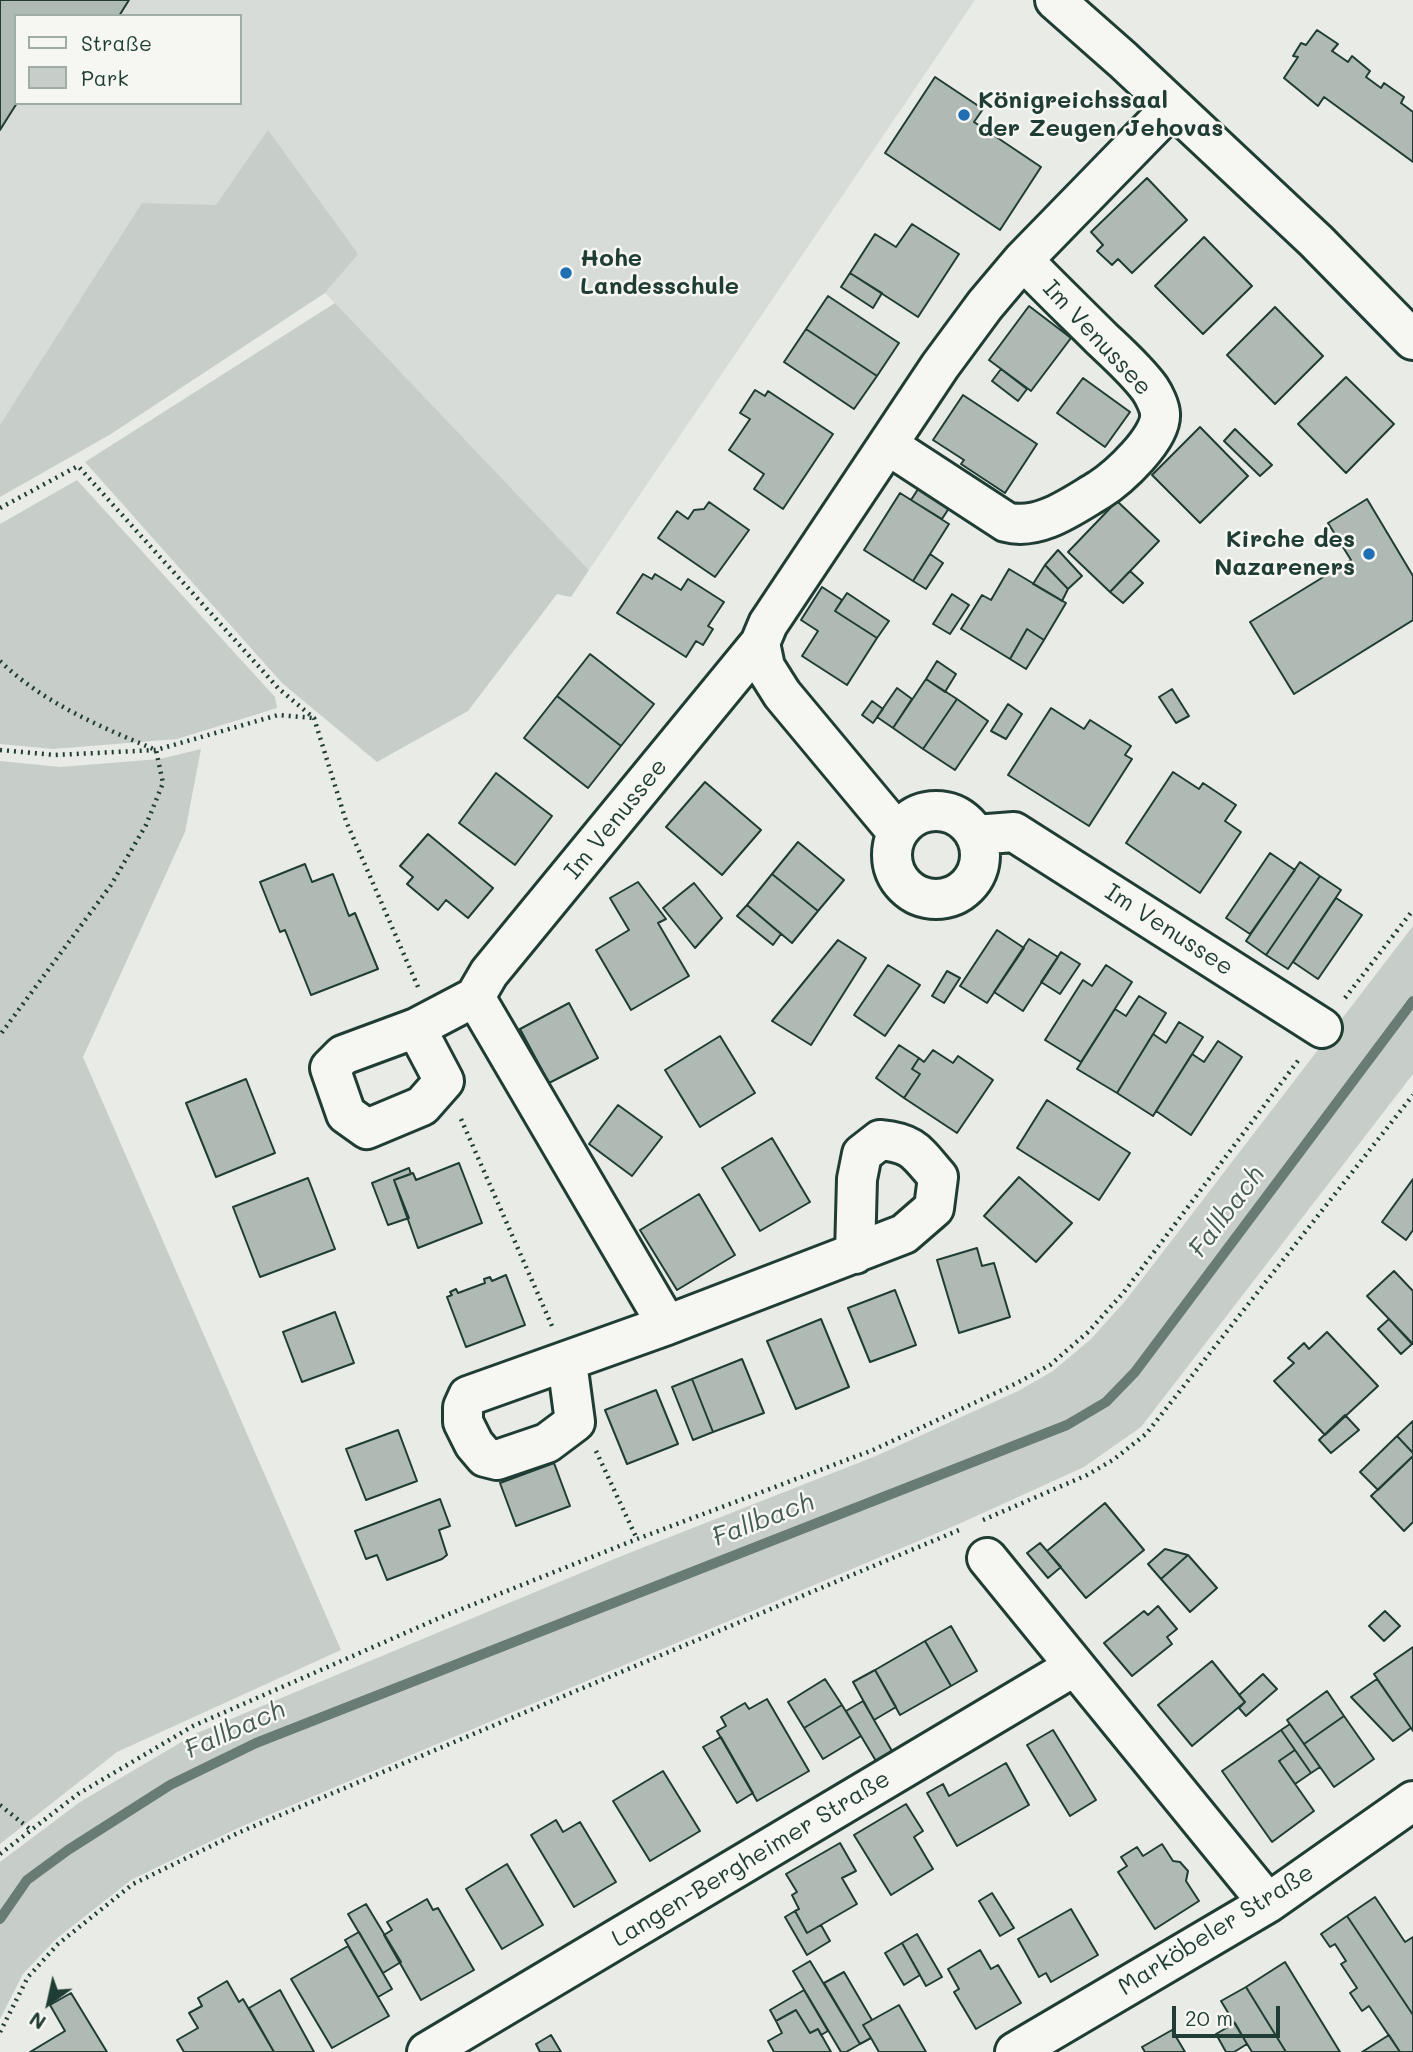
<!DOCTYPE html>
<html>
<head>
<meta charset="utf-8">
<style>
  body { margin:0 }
  #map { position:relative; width:1413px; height:2052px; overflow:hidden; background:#e9ebe7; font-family:Mali,sans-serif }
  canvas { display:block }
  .legend { position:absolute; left:14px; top:14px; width:228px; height:91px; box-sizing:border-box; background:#f6f6f2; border:2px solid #a0aca6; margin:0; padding:9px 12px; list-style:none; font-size:21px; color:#1f3d34 }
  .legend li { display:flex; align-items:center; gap:14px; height:35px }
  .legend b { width:35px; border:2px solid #a0aca6 }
  .north { position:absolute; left:14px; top:1968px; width:70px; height:70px; -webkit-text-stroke:5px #f6f6f2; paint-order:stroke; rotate:213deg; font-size:19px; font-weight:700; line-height:28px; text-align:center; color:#1f3d34 }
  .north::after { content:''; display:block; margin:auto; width:24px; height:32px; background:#1f3d34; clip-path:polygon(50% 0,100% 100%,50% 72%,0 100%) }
  .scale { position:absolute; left:1172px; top:2006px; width:108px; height:32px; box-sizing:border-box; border:4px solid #1f3d34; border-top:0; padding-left:9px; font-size:21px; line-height:24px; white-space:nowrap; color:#1f3d34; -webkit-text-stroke:5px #f6f6f2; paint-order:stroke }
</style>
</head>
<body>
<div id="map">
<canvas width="1413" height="2052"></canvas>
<ul class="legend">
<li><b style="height:9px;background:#f6f6f2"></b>Straße</li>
<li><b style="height:19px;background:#c7cec9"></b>Park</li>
</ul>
<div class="north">N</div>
<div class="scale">20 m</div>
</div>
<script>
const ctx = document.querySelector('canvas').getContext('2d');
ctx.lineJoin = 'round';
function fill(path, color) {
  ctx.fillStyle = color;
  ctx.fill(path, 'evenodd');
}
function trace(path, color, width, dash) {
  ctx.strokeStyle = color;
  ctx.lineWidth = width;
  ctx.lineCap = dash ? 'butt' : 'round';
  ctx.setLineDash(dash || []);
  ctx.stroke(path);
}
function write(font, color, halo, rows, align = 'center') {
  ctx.font = font + ' Mali,sans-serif';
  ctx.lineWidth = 5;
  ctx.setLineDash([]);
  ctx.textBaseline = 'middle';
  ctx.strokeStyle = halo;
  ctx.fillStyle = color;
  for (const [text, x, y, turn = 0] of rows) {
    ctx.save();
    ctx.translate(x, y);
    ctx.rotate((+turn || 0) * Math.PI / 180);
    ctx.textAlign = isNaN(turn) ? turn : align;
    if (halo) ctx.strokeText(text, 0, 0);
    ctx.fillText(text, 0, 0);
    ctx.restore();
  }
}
fill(new Path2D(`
  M0 0H975L589 570 325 293 358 253 216 205 0 425ZM16 16H240V103H16Z`), '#d8dcd8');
fill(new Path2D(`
  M268 130 358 254 325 293 111 434 0 497V425L142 203 216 205Z
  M335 303 589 570 571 597 557 594 468 711 377 762 282 683 85 462Z
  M77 480 275 697 277 708 177 739 53 749 0 744V524Z
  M201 749 185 832 83 1057 341 1650 117 1752 0 1844V761L60 767 160 759Z
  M1413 926V1074L1141 1427 1084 1467 961 1523 238 1828 131 1880 55 1940 23 1974 0 2019V1862L80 1802 195 1734 619 1557 876 1456 1018 1391 1053 1371 1091 1339 1126 1300Z`), '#c7cec9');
trace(new Path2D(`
  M0 1919 27 1880 68 1850 170 1785 256 1743 1067 1425 1106 1402 1135 1372 1413 1001`), '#687c75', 10);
const building = new Path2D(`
  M0 0H129L119 16H16L17 103 0 130Z
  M1317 30 1338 44 1332 51 1348 62 1352 56 1370 71 1366 77 1381 88 1384 83 1404 97 1401 103 1413 112V162L1324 97 1318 106 1284 78 1298 57 1293 56 1301 43 1306 45Z
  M935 77 983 109 974 122 1041 167 1000 230 885 153Z
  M1147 178 1187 220 1132 273 1118 259 1112 265 1097 251 1103 245 1091 232Z
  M912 224 959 254 918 317 850 273 875 234 896 247Z
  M1204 237 1252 286 1203 334 1155 286Z
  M850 273 882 293 873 308 841 287Z
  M828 296 899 343 877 376 806 329Z
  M1029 306 1071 338 1031 391 989 360Z
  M1275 307 1323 356 1275 404 1227 355Z
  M806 329 877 376 854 409 784 362Z
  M1001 369 1027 389 1018 401 992 381Z
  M1346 377 1394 424 1346 473 1298 424Z
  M1083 378 1130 412 1105 447 1057 413Z
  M755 390 765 396 768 391 833 434 783 509 754 489 764 474 729 450 750 419 740 413Z
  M963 395 1037 444 1005 493 961 464 964 460 933 440Z
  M1200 427 1248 476 1200 523 1152 475Z
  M1235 429 1272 465 1260 476 1224 441Z
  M920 486 951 505 942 519 911 500Z
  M900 493 949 524 913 581 864 550Z
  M1367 499 1413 576V620L1294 694 1250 622 1351 560 1328 523Z
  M1117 501 1159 541 1110 592 1068 552Z
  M709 502 749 530 715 577 658 538 677 511 688 519 694 510 704 509Z
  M1058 550 1082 576 1068 589 1045 565Z
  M930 554 943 563 926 589 913 581Z
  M1045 565 1068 589 1062 601 1033 584Z
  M1009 569 1066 603 1044 640 1027 629 1010 659 961 629 982 595 991 600Z
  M1130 571 1143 583 1123 603 1110 592Z
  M643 574 652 579 655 574 681 590 688 579 724 602 708 626 713 629 703 645 696 641 686 657 617 613Z
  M822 587 842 600 835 611 877 638 847 685 802 656 818 631 801 620Z
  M847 593 889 621 877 638 835 611Z
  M952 594 969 605 950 634 933 624Z
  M1027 629 1044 640 1026 669 1010 659Z
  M590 654 654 704 621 746 557 696Z
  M937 661 956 674 945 692 926 679Z
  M926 679 957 699 923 749 893 728Z
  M897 688 912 699 893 728 877 717Z
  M1172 689 1189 716 1176 723 1159 697Z
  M557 696 621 746 588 788 524 738Z
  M957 699 988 721 955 770 923 749Z
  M872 701 883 709 873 723 862 715Z
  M1008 704 1022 714 1006 739 991 731Z
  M1051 708 1084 729 1090 720 1131 746 1125 755 1132 759 1089 826 1008 775Z
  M1173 772 1199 789 1203 783 1236 805 1225 821 1241 832 1200 893 1126 843Z
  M496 773 552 816 515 865 459 823Z
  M705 782 761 830 722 875 666 827Z
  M428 834 493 888 468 918 446 900 438 910 407 884 413 877 400 866Z
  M798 842 844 880 818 911 772 874Z
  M1270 853 1295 870 1250 934 1226 918Z
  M1300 862 1320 876 1266 955 1246 941Z
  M305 864 312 882 333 874 349 916 355 913 378 969 311 995 285 930 280 932 260 882Z
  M772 874 818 911 792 943 747 905Z
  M1320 876 1341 890 1288 969 1266 955Z
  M638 882 666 919 658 923 689 976 631 1010 596 950 629 930 610 898Z
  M694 883 722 918 695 948 663 908Z
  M1336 898 1362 915 1318 979 1293 962Z
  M747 905 781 934 773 945 737 916Z
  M997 930 1024 948 987 1003 960 986Z
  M1029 939 1058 957 1023 1011 994 992Z
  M838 940 866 958 811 1045 772 1021Z
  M1061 952 1080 964 1060 994 1041 982Z
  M888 965 920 985 885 1036 854 1015Z
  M1106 965 1132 982 1081 1062 1045 1040 1083 980 1092 986Z
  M947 971 960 978 944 1003 932 996Z
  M1139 996 1166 1013 1117 1093 1077 1069 1115 1009 1126 1016Z
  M569 1003 598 1058 549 1083 520 1029Z
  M1179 1022 1203 1037 1153 1116 1117 1093 1153 1034 1166 1043Z
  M720 1036 755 1093 700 1127 665 1070Z
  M1218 1041 1242 1057 1191 1135 1156 1111 1192 1054 1204 1062Z
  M899 1045 919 1058 912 1069 920 1074 904 1098 876 1078Z
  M933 1050 953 1063 958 1056 993 1080 957 1133 904 1098 920 1074 912 1069 919 1058 924 1062Z
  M246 1079 275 1153 216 1177 186 1103Z
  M1047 1100 1130 1153 1099 1200 1017 1148Z
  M618 1105 662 1137 632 1176 589 1144Z
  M772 1138 810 1202 760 1231 722 1168Z
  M459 1163 482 1223 418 1248 394 1180 413 1173 416 1180Z
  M409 1168 411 1174 394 1180 409 1218 388 1225 372 1183Z
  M1019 1177 1072 1223 1036 1262 984 1216Z
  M308 1178 335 1249 260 1277 233 1207Z
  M1413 1179V1230L1406 1240 1382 1222Z
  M699 1194 735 1255 677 1290 640 1230Z
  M977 1248 982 1266 994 1263 1010 1317 959 1333 937 1260Z
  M1394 1271 1413 1291V1344L1367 1296Z
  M506 1275 525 1325 466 1347 447 1297 452 1295 450 1292 456 1289 458 1293 485 1283 484 1279 490 1277 492 1281Z
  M895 1290 916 1345 870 1362 848 1308Z
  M335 1312 354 1363 302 1382 283 1332Z
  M821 1319 849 1387 796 1409 767 1341Z
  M1389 1319 1412 1344 1401 1354 1378 1329Z
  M1327 1332 1378 1386 1325 1435 1274 1381 1294 1363 1288 1358 1304 1343 1309 1349Z
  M742 1359 764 1413 713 1432 692 1379Z
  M692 1379 713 1432 693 1440 672 1387Z
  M656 1390 678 1444 627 1464 605 1410Z
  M1345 1415 1359 1430 1331 1453 1319 1440Z
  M1413 1421V1453L1397 1436Z
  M398 1430 417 1481 366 1500 346 1449Z
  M1397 1436 1413 1453V1456L1378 1490 1360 1472Z
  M1413 1456V1522L1404 1531 1371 1496Z
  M554 1463 570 1506 516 1526 500 1483Z
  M440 1499 450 1526 439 1530 447 1555 442 1559 387 1580 377 1555 366 1559 355 1531Z
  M1105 1503 1144 1550 1086 1598 1047 1551Z
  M1040 1543 1061 1567 1048 1578 1027 1553Z
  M1165 1549 1188 1555 1161 1579 1148 1564Z
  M1188 1555 1217 1588 1190 1612 1161 1579Z
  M1158 1606 1177 1629 1167 1637 1172 1644 1132 1676 1104 1643 1144 1611 1148 1615Z
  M1385 1611 1400 1626 1384 1641 1369 1626Z
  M951 1626 977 1671 951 1686 925 1641Z
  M925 1641 951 1686 900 1715 875 1670Z
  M1413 1647V1731L1374 1674Z
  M1212 1661 1245 1702 1192 1746 1158 1705Z
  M875 1670 896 1707 874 1720 853 1682Z
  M1263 1674 1277 1689 1246 1716 1239 1708 1245 1702 1239 1695Z
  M825 1679 842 1705 804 1728 788 1702Z
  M1377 1679 1411 1728 1393 1741 1351 1697Z
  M1327 1691 1344 1716 1304 1744 1287 1720Z
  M767 1699 809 1771 757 1801 717 1731 726 1726 721 1717 745 1703 749 1709Z
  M863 1701 892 1751 876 1761 846 1711Z
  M842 1705 861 1736 823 1759 804 1728Z
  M1344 1716 1374 1759 1334 1787 1304 1744Z
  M1290 1724 1320 1767 1311 1773 1281 1730Z
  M1053 1730 1096 1800 1070 1816 1027 1745Z
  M1281 1730 1295 1750 1279 1761 1314 1811 1272 1842 1222 1771Z
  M721 1737 753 1793 737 1803 703 1747Z
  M1295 1750 1311 1773 1295 1784 1279 1761Z
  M1006 1763 1029 1805 957 1846 927 1793 943 1784 949 1796Z
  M663 1771 700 1831 650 1861 613 1801Z
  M906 1804 923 1831 914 1837 933 1869 891 1895 854 1835Z
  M556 1820 563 1832 580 1822 616 1882 574 1907 531 1835Z
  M840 1843 856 1871 842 1878 857 1904 807 1933 795 1911 799 1909 792 1895 797 1892 786 1874Z
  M1162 1844 1173 1861 1180 1862 1188 1871 1186 1881 1199 1901 1155 1929 1118 1872 1127 1866 1121 1857 1137 1847 1143 1856Z
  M507 1864 543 1925 502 1949 466 1889Z
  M992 1893 1014 1928 1000 1936 979 1901Z
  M1375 1897 1405 1942 1413 1937V2015L1347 1916Z
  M427 1899 433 1910 438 1908 474 1970 421 2000 384 1935 392 1930 387 1922Z
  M366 1904 401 1962 383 1973 348 1914Z
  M1071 1909 1098 1955 1051 1982 1046 1973 1039 1977 1018 1939Z
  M795 1911 807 1933 821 1925 830 1941 807 1955 785 1917Z
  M1347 1916 1413 2015V2052H1400L1369 2006 1362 2011 1350 1993 1357 1988 1341 1964 1346 1961 1335 1944 1330 1947 1321 1934Z
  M359 1932 392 1989 378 1997 345 1940Z
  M917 1934 942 1977 926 1986 902 1943Z
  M902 1943 920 1975 904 1985 885 1953Z
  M348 1946 389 2016 332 2048 291 1979Z
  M980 1950 991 1969 998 1965 1021 2003 976 2029 954 1992 959 1989 948 1969Z
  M810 1961 860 2044 846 2052H841L793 1971Z
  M1285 1962 1340 2052H1286L1246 1987Z
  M844 1972 872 2020 863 2025 871 2038 860 2044 824 1983Z
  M227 1981 239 2002 243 1999 274 2052H184L177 2040 198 2028 189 2013 202 2006 198 1998Z
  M1246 1987 1286 2052H1252L1221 2001Z
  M280 1990 314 2052H274L249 2008Z
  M804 1990 828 2031 821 2035 818 2029 810 2033 796 2010 776 2021 770 2010Z
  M71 1993 107 2052H30L65 2031 50 2005Z
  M899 2005 926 2052H879L871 2038 863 2025Z
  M796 2010 810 2033 818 2029 831 2052H774L768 2041 782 2033 776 2021Z
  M1235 2023 1247 2044 1234 2052H1226L1216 2034Z
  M1172 2030 1185 2052H1145L1142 2047Z
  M551 2035 561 2052H540L536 2044Z
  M1389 2035 1400 2052H1362Z`);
fill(building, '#b0bab5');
trace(building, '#1f3d34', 2);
const minor = new Path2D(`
  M888 445 1006 522C1039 531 1072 506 1099 490 1118 478 1162 438 1160 414 1160 407 1154 395 1150 389 1137 371 1119 355 1102 339 1076 313 1049 287 1023 260
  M760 643 765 667 782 694 897 832
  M892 855a44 44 0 1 1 88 0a44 44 0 1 1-88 0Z
  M975 835 1014 832 1322 1028
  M416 1028 444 1081 422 1106 367 1129 346 1114 330 1068 343 1055 416 1028 475 997
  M667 1325 904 1234 934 1208 938 1177C917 1153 914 1143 880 1140L862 1154 857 1179 855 1254
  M567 1362 575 1422 547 1443 497 1460 485 1457 474 1444 463 1422V1407L468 1396 667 1325 475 997 489 973 760 643 768 624 940 366 985 305 1023 260 1172 107
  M987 1558 1268 1903
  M427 2052 1075 1666
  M1015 2052 1268 1903 1413 1801`);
const tertiary = new Path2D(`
  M1055 0 1123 60 1316 241 1413 340`);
trace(minor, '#1f3d34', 44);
trace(tertiary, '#1f3d34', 44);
trace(new Path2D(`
  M0 508 78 466 279 689 314 718 346 821 418 987
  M0 661C43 703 101 727 156 750L163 783 146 825 111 885 0 1035
  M0 750 55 755 156 750 278 715 313 718
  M1345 998 1413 910
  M461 1119 552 1326
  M596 1451 637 1539
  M983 1520 1087 1475 1113 1460 1146 1434 1413 1095
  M0 1805 31 1830
  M0 1854 78 1794 193 1726 444 1616 637 1539 873 1450 1017 1383 1050 1365 1088 1332 1124 1292 1300 1058
  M0 2032 28 1977 58 1944 133 1884 240 1832 959 1530`), '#1f3d34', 4.5, [2, 5]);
trace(minor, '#f6f6f2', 38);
trace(tertiary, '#f6f6f2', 38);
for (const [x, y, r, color] of [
  [964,115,7,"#1f6fb2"],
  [566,273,7,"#1f6fb2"],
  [1369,554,7,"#1f6fb2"]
]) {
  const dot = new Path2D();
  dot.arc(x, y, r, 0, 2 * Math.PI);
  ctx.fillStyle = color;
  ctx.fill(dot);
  trace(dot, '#f6f6f2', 2.5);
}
write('bold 24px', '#1f3d34', '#f6f6f2', [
  ["Königreichssaal",978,101],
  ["der Zeugen Jehovas",978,129],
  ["Hohe",580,259],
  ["Landesschule",580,287],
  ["Kirche des",1355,540,"right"],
  ["Nazareners",1355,568,"right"]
], 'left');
write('24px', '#1f3d34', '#f6f6f2', [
  ["Im Venussee",1097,338,47],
  ["Im Venussee",616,819,-51],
  ["Im Venussee",1169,930,33],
  ["Langen-Bergheimer Straße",751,1859,-31],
  ["Marköbeler Straße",1216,1930,-32]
]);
write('italic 26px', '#445c54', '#f6f6f2', [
  ["Fallbach",1227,1212,-53],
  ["Fallbach",763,1520,-21],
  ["Fallbach",235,1730,-24]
]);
</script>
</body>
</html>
